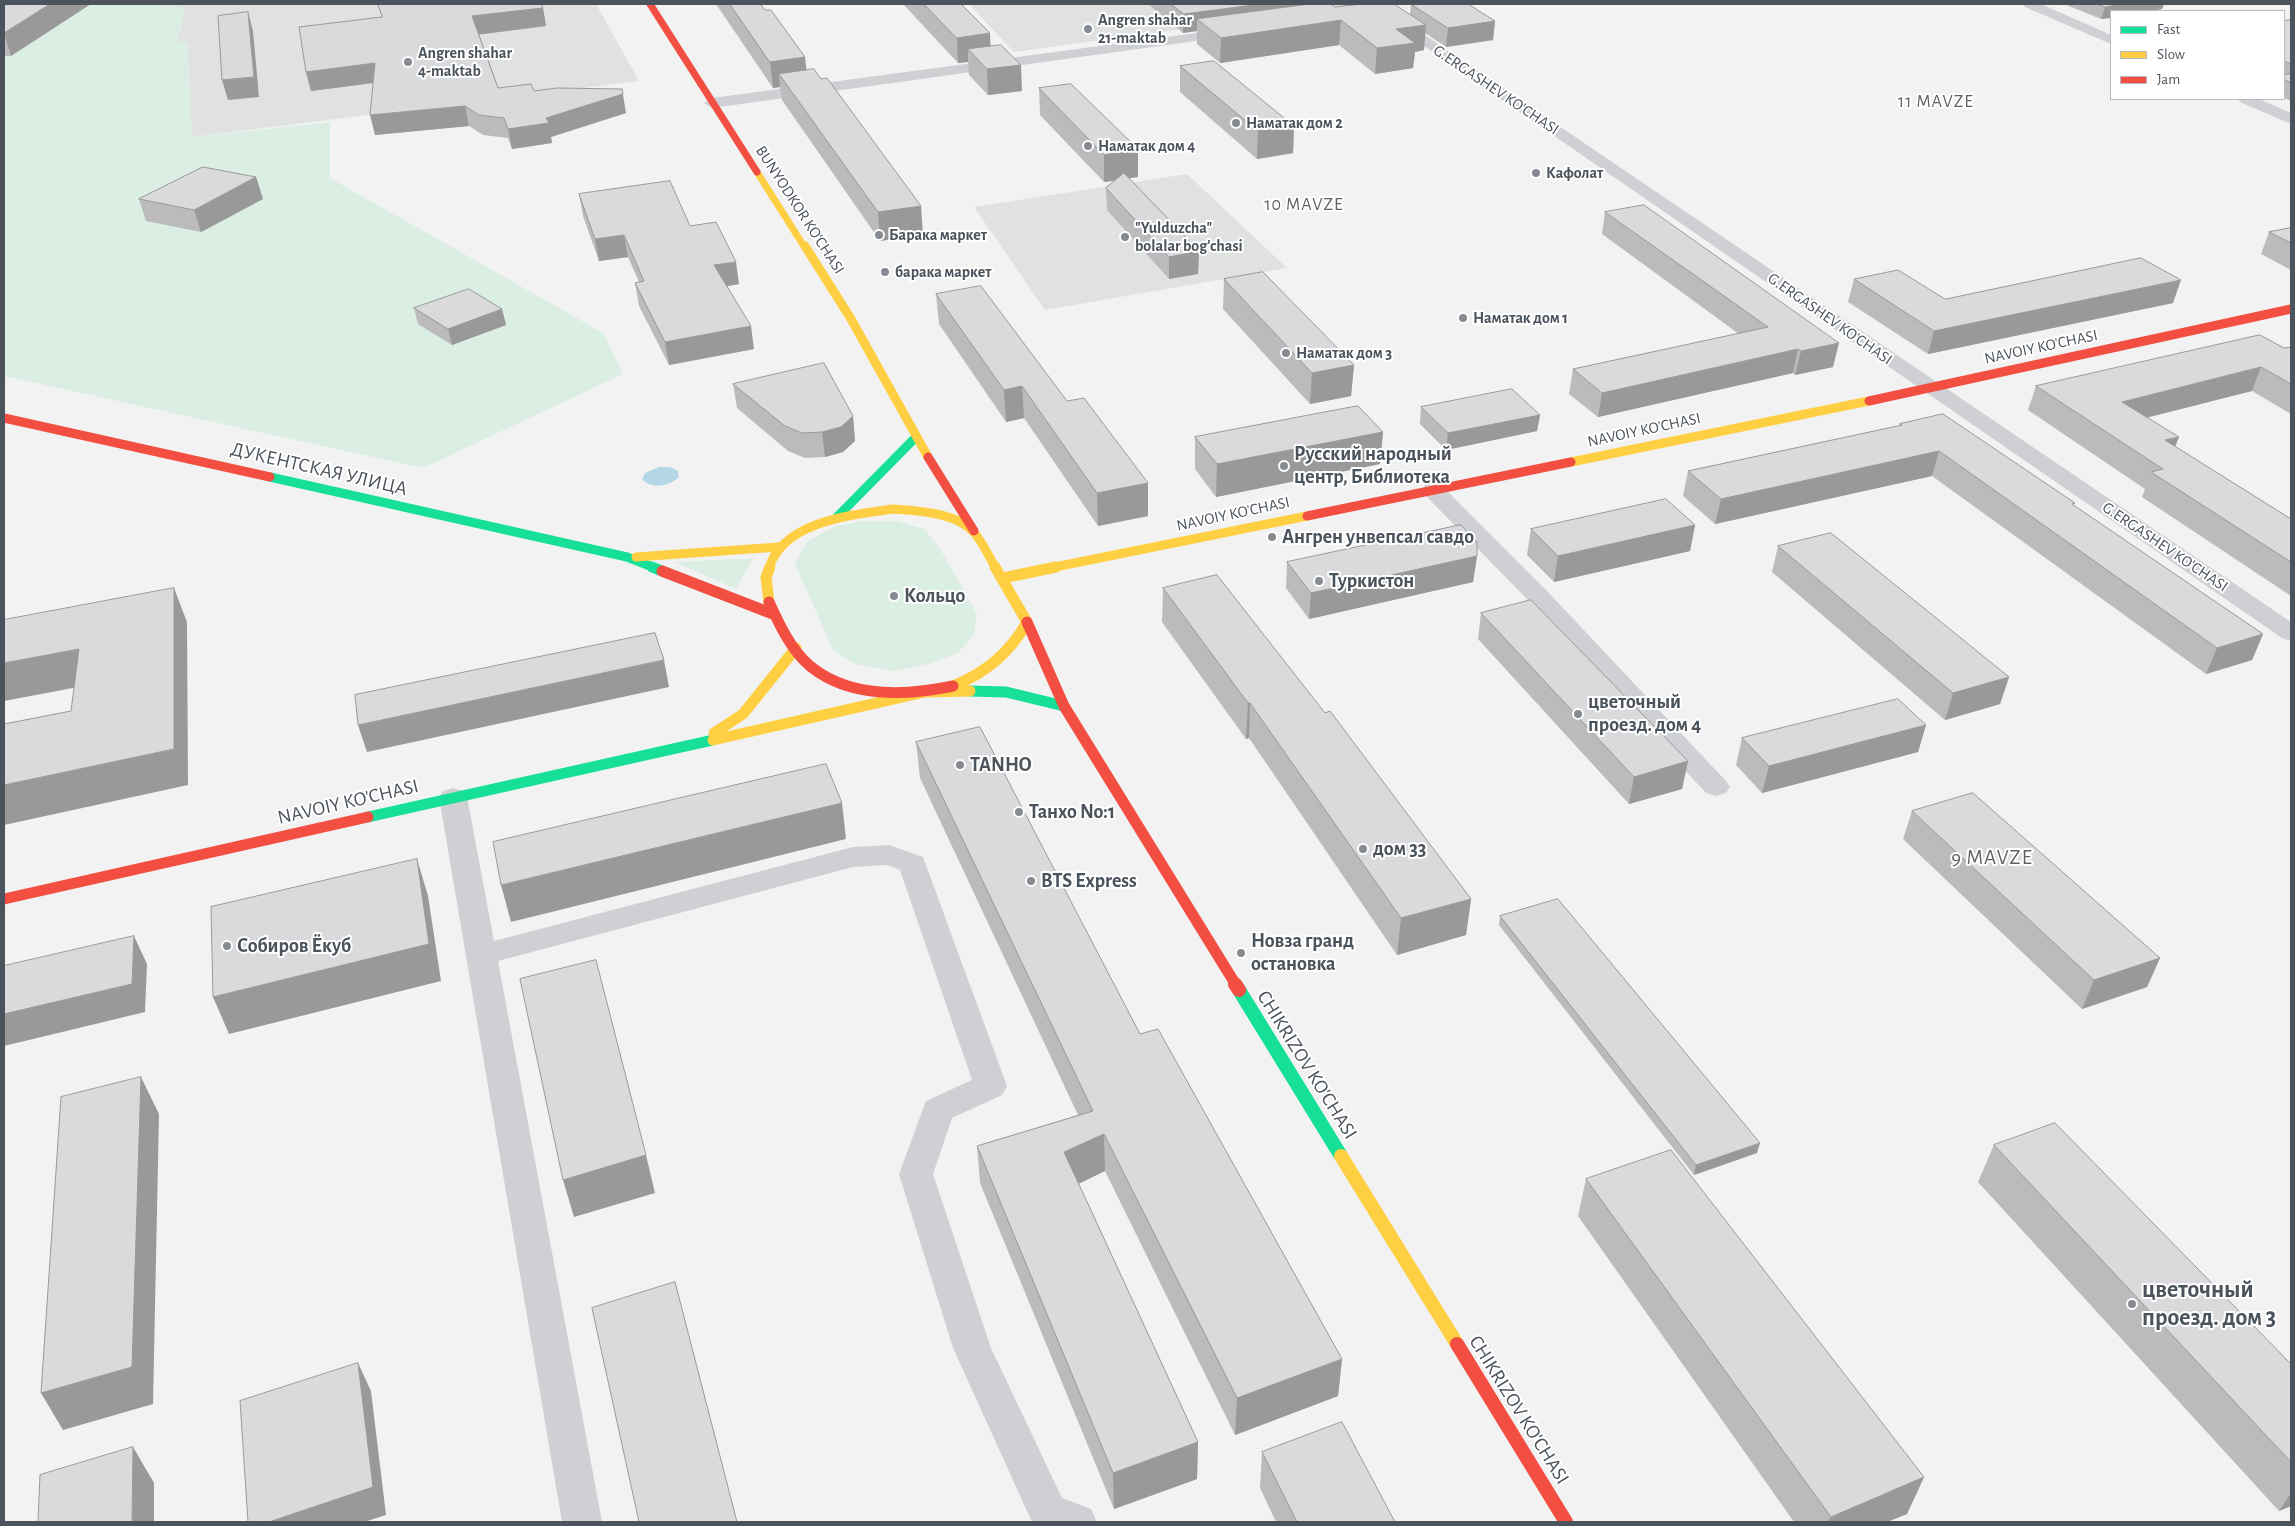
<!DOCTYPE html>
<html>
<head>
<meta charset="utf-8">
<style>
  body { margin:0 }
  #map { position:relative; width:2295px; height:1526px; overflow:hidden; background:#f2f2f2; font-family:"Alegreya Sans",sans-serif }
  canvas { display:block }
  .frame { position:absolute; inset:0; border:5px solid #4b535c; pointer-events:none }
  .legend { position:absolute; left:2110px; top:10px; width:175px; height:90px; box-sizing:border-box; background:#fff; border:1px solid #b7babe; margin:0; padding:6px 9px; list-style:none; font-size:15px; color:#4b535c }
  .legend li { display:flex; align-items:center; gap:10px; height:25px }
  .legend b { width:25px; border:1px solid #b7babe }
</style>
</head>
<body>
<div id="map">
<canvas width="2295" height="1526"></canvas>
<div class="frame"></div>
<ul class="legend">
<li><b style="height:6px;background:#16e098"></b>Fast</li>
<li><b style="height:6px;background:#ffcf43"></b>Slow</li>
<li><b style="height:6px;background:#f24e42"></b>Jam</li>
</ul>
</div>
<script>
const ctx = document.querySelector('canvas').getContext('2d');
ctx.lineJoin = 'round';
function fill(path, color) {
  ctx.fillStyle = color;
  ctx.fill(path, 'evenodd');
}
function trace(path, color, width, dash) {
  ctx.strokeStyle = color;
  ctx.lineWidth = width;
  ctx.lineCap = dash ? 'butt' : 'round';
  ctx.setLineDash(dash || []);
  ctx.stroke(path);
}
function write(font, color, halo, rows, align = 'center') {
  ctx.font = font + ' "Alegreya Sans",sans-serif';
  ctx.lineWidth = 4;
  ctx.setLineDash([]);
  ctx.textBaseline = 'middle';
  ctx.strokeStyle = halo;
  ctx.fillStyle = color;
  for (const [text, x, y, turn = 0] of rows) {
    ctx.save();
    ctx.translate(x, y);
    ctx.rotate((+turn || 0) * Math.PI / 180);
    ctx.textAlign = isNaN(turn) ? turn : align;
    if (halo) ctx.strokeText(text, 0, 0);
    ctx.fillText(text, 0, 0);
    ctx.restore();
  }
}
fill(new Path2D(`
  M151 4H596L639 81 192 137 187 42H177L185 9Z
  M969 4H1348L1352 6 1014 52Z
  M1187 174 1287 268 1045 310 974 207Z`), '#e0e1e1');
fill(new Path2D(`
  M4 4H151L185 8 177 42H187L192 137 330 122V178L603 333 623 374 423 468 4 376Z
  M863 521H896L924 529 939 547 977 614 974 635 958 653 928 664 894 671 855 664 833 650 795 564 808 541 836 526Z
  M753 558 736 589 675 562Z`), '#daeee4');
fill(new Path2D(`
  M659 467H670L678 471 679 477C670 486 652 490 642 479L645 473Z`), '#b4d7e7');
fill(new Path2D(`
  M1363 4H1379L2291 622V641L2282 638Z
  M2023 4H2041L2111 35V44L2025 7Z
  M1234 28 1241 32 1239 35 712 108 704 103 712 98Z
  M2238 99H2259L2291 113V124L2240 102Z
  M1433 483 1441 485 1546 590 1726 781 1730 787 1726 793 1716 796 1706 793 1528 600 1425 495 1422 490 1425 485Z
  M453 788 463 791 467 797 494 941 853 847 889 845 923 857 1007 1086 1002 1095 952 1118 933 1174 991 1348 1062 1498 1091 1509 1097 1522H1032L953 1348 899 1174 926 1101 972 1080 900 870 887 865 853 867 498 961 602 1522H562L439 797 443 791Z`), '#ced0d3');
trace(new Path2D(`
  M270 477 627 557 655 568
  M837 517 916 437`), '#16e098', 9);
trace(new Path2D(`
  M652 567 662 571
  M970 691 1006 692 1064 706
  M368 817 713 740`), '#16e098', 11);
trace(new Path2D(`
  M1239 990 1341 1156`), '#16e098', 14);
trace(new Path2D(`
  M757 172 805 248`), '#ffcf43', 7);
trace(new Path2D(`
  M805 246 851 319 928 457
  M1571 462 1869 401
  M893 509C918 511 959 512 976 535 984 545 989 557 996 568
  M636 557 779 547
  M769 568C784 521 851 515 893 509
  M1050 568 1307 516`), '#ffcf43', 9);
trace(new Path2D(`
  M1003 578 1056 567
  M769 602 766 577 770 567
  M953 686C986 673 1010 653 1027 622L995 567
  M714 733 743 714 796 648
  M713 740 925 692 970 691`), '#ffcf43', 11);
trace(new Path2D(`
  M1341 1156 1457 1344`), '#ffcf43', 14);
trace(new Path2D(`
  M650 4 757 172`), '#f24e42', 7);
trace(new Path2D(`
  M1869 401 2291 309
  M4 418 270 477
  M928 457 974 531
  M1307 516 1571 462`), '#f24e42', 9);
trace(new Path2D(`
  M662 571 773 614
  M769 602C779 624 791 650 810 666 849 698 906 696 953 686
  M1027 622 1064 706 1236 985
  M4 899 368 817`), '#f24e42', 11);
trace(new Path2D(`
  M1235 984 1239 990
  M1457 1344 1566 1522`), '#f24e42', 14);
fill(new Path2D(`
  M4 4 11 56H4Z
  M716 4H760L806 70 923 234 880 241 782 100 780 87 773 88Z
  M903 4H961L1022 91 988 95 969 75 968 62 958 63Z
  M1148 4H1331L1335 7 1410 14 1411 4 1495 21 1493 40 1446 47 1425 33 1424 50 1415 52 1413 68 1375 74 1339 45 1220 63 1197 44V31L1183 33Z
  M2064 4H2164L2162 9 2101 19Z
  M543 8 546 26 479 34 498 88 534 91 626 113 551 137 552 143 512 149 508 138 483 135 469 126 375 135 373 83 311 91 306 72 382 17Z
  M2291 20V101L2284 98V21Z
  M1180 66 1294 126 1293 153 1257 159 1180 92Z
  M1039 88 1138 177 1129 178 1199 251 1198 274 1169 279 1107 210 1106 188 1115 181 1104 182 1040 115Z
  M256 177 263 199 201 232 146 221 139 199Z
  M579 194 690 226 739 284 727 286 754 349 669 365 639 306 635 283 639 282 628 257 599 261 583 216Z
  M1605 212 1833 367 1795 375 1793 373 1598 417 1569 394 1573 369 1739 334 1602 234Z
  M2291 228V270L2261 254 2269 232Z
  M1224 279 1354 365 1351 396 1310 404 1223 309Z
  M1854 279 1945 299 2173 303 1928 354 1848 302Z
  M936 294 1067 401 1148 516 1098 526 1024 418 1006 422 939 324Z
  M414 308 502 309 506 325 452 345 418 324Z
  M2291 347V414L2252 391 2147 417 2175 447 2291 519V596L2142 497 2145 489 2028 410 2036 386Z
  M733 384 853 416 855 441 843 452 825 457 805 458 788 451 737 408Z
  M1421 407 1540 415 1537 431 1446 450 1420 424Z
  M1900 424 2074 506 2263 634 2252 660 2206 674 1932 476 1715 524 1683 496 1688 471 1899 426Z
  M1383 432 1380 464 1216 497 1195 469V437Z
  M1695 525 1690 551 1554 582 1527 555 1531 529Z
  M1778 546 2009 677 2000 704 1945 720 1772 572Z
  M1477 556 1473 582 1309 619 1286 588 1287 562Z
  M1163 588 1325 713 1471 899 1466 935 1397 955 1249 738 1246 739 1162 622Z
  M1481 613 1688 761 1682 789 1629 804 1478 639Z
  M1926 725 1918 752 1762 793 1736 765 1742 738Z
  M916 742 1140 1034 1342 1359 1338 1396 1235 1435 1105 1171 1078 1183 1198 1442 1197 1479 1114 1509 980 1183 977 1146 1078 1115 920 778Z
  M1912 811 2160 958 2147 987 2082 1009 1903 839Z
  M1500 916 1757 1153 1694 1175 1499 925Z
  M1994 1145 2291 1364V1506L2279 1511 1978 1182Z
  M1586 1179 1924 1477 1907 1514 1887 1522H1794L1578 1216Z
  M1262 1452 1395 1522H1276L1260 1488Z`), '#bbbbbd');
fill(new Path2D(`
  M50 4H91L11 56 4 33Z
  M1261 4H1312L1197 19V31L1183 33 1184 14Z
  M2123 4H2164L2162 9 2151 11H2111V18L2101 19 2105 7Z
  M543 8 546 26 476 35 472 16Z
  M248 12 253 31 259 97 228 100 222 80Z
  M1341 20 1339 45 1220 63 1221 38Z
  M1495 21 1493 40 1446 47 1448 28Z
  M1426 25 1424 50 1415 52 1413 68 1375 74 1377 48 1396 29Z
  M990 33 991 59 968 49V62L958 63 957 38Z
  M805 57 808 83 779 74 780 87 773 88 770 62Z
  M375 63 380 82 311 91 306 72Z
  M1021 65 1022 91 988 95 987 69Z
  M622 89 626 113 551 137 552 143 512 149 508 129 546 118Z
  M465 106 469 126 375 135 370 115Z
  M1294 126 1293 153 1257 159 1258 131Z
  M1138 149V177L1104 182V155Z
  M256 177 263 199 201 232 194 210Z
  M921 206 923 234 880 241 878 212Z
  M624 235 628 257 599 261 595 239Z
  M1199 251 1198 274 1169 279V257Z
  M736 262 739 284 718 288 714 265Z
  M2181 280 2173 303 1928 354 1934 331Z
  M502 309 506 325 452 345 448 329Z
  M751 326 754 349 669 365 665 342Z
  M1839 343 1833 367 1795 375 1801 351Z
  M1798 349 1793 373 1598 417 1602 393Z
  M1354 365 1351 396 1310 404 1312 373Z
  M2261 367 2252 391 2114 426 2122 402Z
  M1022 386 1024 418 1006 422 1004 390Z
  M1540 415 1537 431 1446 450 1448 433Z
  M853 416 855 441 843 452 825 457 822 432Z
  M1383 432 1380 464 1216 497 1217 464Z
  M2179 437 2169 462 2156 465 2165 440Z
  M1939 451 1932 476 1715 524 1721 499Z
  M1148 483V516L1098 526 1097 493Z
  M1695 525 1690 551 1554 582 1558 556Z
  M1477 556 1473 582 1309 619 1311 593Z
  M174 588 187 622 188 785 4 825V785L174 749Z
  M2263 634 2252 660 2206 674 2217 648Z
  M79 649 94 684 4 701V663Z
  M664 660 669 687 367 752 358 725Z
  M2009 677 2000 704 1945 720 1953 693Z
  M1248 703H1250L1249 738 1246 739Z
  M1926 725 1918 752 1762 793 1769 766Z
  M1688 761 1682 789 1629 804 1634 777Z
  M842 803 846 839 511 922 501 885Z
  M417 859 428 896 441 981 229 1034 213 997Z
  M1471 899 1466 935 1397 955 1401 918Z
  M134 936 147 964 145 1012 4 1046V1014Z
  M2160 958 2147 987 2082 1009 2094 980Z
  M141 1077 159 1114 153 1404 63 1430 41 1393Z
  M1104 1134 1105 1171 1066 1190 1064 1152Z
  M1760 1143 1757 1153 1694 1175 1696 1165Z
  M646 1155 655 1193 574 1217 563 1180Z
  M1342 1359 1338 1396 1235 1435 1237 1398Z
  M358 1363 371 1391 386 1515 364 1522H269Z
  M1198 1442 1197 1479 1114 1509 1113 1473Z
  M133 1447 154 1483V1522H132Z
  M1924 1477 1907 1514 1887 1522H1828L1831 1517Z
  M2291 1493V1506L2279 1511Z`), '#99999a');
const building = new Path2D(`
  M4 4H50L4 33Z
  M378 4H541L543 8 472 16 498 88 531 84 534 91 557 88 622 89 623 94 546 118 549 123 508 129 504 118 479 115 465 106 370 115 375 63 306 72 299 27 382 17Z
  M730 4H760L765 10H771L805 57 770 62Z
  M924 4H961L990 33 957 38Z
  M1171 4H1261L1184 14Z
  M1310 4H1331L1335 7 1362 4H1394L1426 25 1396 29 1415 43 1377 48 1341 20 1221 38 1197 19Z
  M1411 4H1468L1495 21 1448 28Z
  M2098 4H2123L2105 7Z
  M248 12 254 77 222 80 218 16Z
  M2291 20V64L2284 61V21Z
  M1001 45 1021 65 987 69 968 49Z
  M1214 61 1294 126 1258 131 1180 66Z
  M814 69 821 79 827 78 921 206 878 212 779 74Z
  M2291 74V83L2284 79V75Z
  M1071 84 1138 149 1104 155 1039 88Z
  M203 167 256 177 194 210 139 199Z
  M1124 173 1199 251 1169 257 1106 188Z
  M670 181 690 226 716 222 736 262 714 265 751 326 665 342 635 283 644 281 624 235 595 239 579 194Z
  M1644 205 1839 343 1801 351 1798 349 1602 393 1573 369 1768 327 1605 212Z
  M2291 228V243L2269 232Z
  M2141 258 2181 280 1934 331 1854 279 1898 270 1945 299Z
  M1263 272 1354 365 1312 373 1224 279Z
  M981 286 1067 401 1084 398 1148 483 1097 493 1022 386 1004 390 936 294Z
  M469 289 502 309 448 329 414 308Z
  M2260 335 2284 348 2291 347V384L2261 367 2122 402 2179 437 2165 440 2291 519V562L2151 472 2163 469 2036 386Z
  M824 363 853 416 841 427 822 432 802 433 785 426 733 384Z
  M1512 389 1540 415 1448 433 1421 407Z
  M1358 406 1383 432 1217 464 1195 437Z
  M1943 414 2075 503 2072 504 2263 634 2217 648 1939 451 1721 499 1688 471 1902 425 1900 424Z
  M1666 499 1695 525 1558 556 1531 529Z
  M1461 525 1477 542V556L1311 593 1287 562Z
  M1831 533 2009 677 1953 693 1778 546Z
  M1217 575 1325 713 1330 711 1471 899 1401 918 1250 703H1248L1163 588Z
  M174 588V749L4 785V724L71 711 79 649 4 663V620Z
  M1531 600 1688 761 1634 777 1481 613Z
  M655 633 664 660 358 725 355 695Z
  M1898 699 1926 725 1769 766 1742 738Z
  M980 727 1140 1034 1158 1029 1342 1359 1237 1398 1104 1134 1064 1152 1198 1442 1113 1473 977 1146 1093 1111 916 742Z
  M826 764 842 803 501 885 493 842Z
  M1973 793 2160 958 2094 980 1912 811Z
  M417 859 429 944 213 997 211 907Z
  M1558 899 1760 1143 1696 1165 1500 916Z
  M134 936 132 984 4 1014V966Z
  M596 960 646 1155 563 1180 520 979Z
  M141 1077 132 1367 41 1393 61 1097Z
  M2055 1123 2291 1364V1462L1994 1145Z
  M1671 1150 1924 1477 1831 1517 1586 1179Z
  M675 1282 737 1522H639L592 1308Z
  M358 1363 373 1487 269 1522H248L240 1401Z
  M1342 1422 1395 1522H1297L1262 1452Z
  M133 1447 132 1522H38L40 1475Z`);
fill(building, '#dadadc');
trace(building, '#99999a', 1);
for (const [x, y, r, color] of [
  [1088,29,5,"#858b90"],
  [408,62,5,"#858b90"],
  [1236,123,5,"#858b90"],
  [1088,146,5,"#858b90"],
  [1536,173,5,"#858b90"],
  [879,235,5,"#858b90"],
  [1125,237,5,"#858b90"],
  [885,272,5,"#858b90"],
  [1463,318,5,"#858b90"],
  [1286,353,5,"#858b90"],
  [1284,466,5,"#858b90"],
  [1272,537,5,"#858b90"],
  [1319,581,5,"#858b90"],
  [894,596,5,"#858b90"],
  [1578,714,5,"#858b90"],
  [960,765,5,"#858b90"],
  [1019,812,5,"#858b90"],
  [1363,849,5,"#858b90"],
  [1031,881,5,"#858b90"],
  [227,946,5,"#858b90"],
  [1241,953,5,"#858b90"],
  [2132,1304,5,"#858b90"]
]) {
  const dot = new Path2D();
  dot.arc(x, y, r, 0, 2 * Math.PI);
  ctx.fillStyle = color;
  ctx.fill(dot);
  trace(dot, '#fff', 2);
}
write('bold 16px', '#4b535c', '#fff', [
  ["Angren shahar",1098,20],
  ["21-maktab",1098,38],
  ["Angren shahar",418,53],
  ["4-maktab",418,71],
  ["Наматак дом 2",1246,123],
  ["Наматак дом 4",1098,146],
  ["Кафолат",1546,173],
  ["\"Yulduzcha\"",1135,228],
  ["bolalar bog'chasi",1135,246],
  ["Барака маркет",889,235],
  ["барака маркет",895,272],
  ["Наматак дом 1",1473,318],
  ["Наматак дом 3",1296,353]
], 'left');
write('16px', '#4b535c', '#fff', [
  ["G.ERGASHEV KO'CHASI",1496,90,34],
  ["BUNYODKOR KO'CHASI",800,210,57],
  ["G.ERGASHEV KO'CHASI",1830,319,35],
  ["NAVOIY KO'CHASI",2041,347,-12],
  ["NAVOIY KO'CHASI",1644,430,-12],
  ["NAVOIY KO'CHASI",1233,514,-12],
  ["G.ERGASHEV KO'CHASI",2165,547,34]
]);
ctx.letterSpacing = '1px';
write('18px', '#5f6165', '#fff', [
  ["11 MAVZE",1936,102],
  ["10 MAVZE",1304,205]
]);
ctx.letterSpacing = '0px';
write('bold 20px', '#4b535c', '#fff', [
  ["Русский народный",1294,454],
  ["центр, Библиотека",1294,477],
  ["Ангрен унвепсал савдо",1282,537],
  ["Туркистон",1329,581],
  ["Кольцо",904,596],
  ["цветочный",1588,702],
  ["проезд. дом 4",1588,725],
  ["TANHO",970,765],
  ["Танхо No:1",1029,812],
  ["дом 33",1373,849],
  ["BTS Express",1041,881],
  ["Новза гранд",1251,941],
  ["остановка",1251,964],
  ["Собиров Ёкуб",237,946]
], 'left');
write('20px', '#4b535c', '#fff', [
  ["ДУКЕНТСКАЯ УЛИЦА",319,469,13],
  ["NAVOIY KO'CHASI",348,802,-13],
  ["CHIKRIZOV KO'CHASI",1307,1065,58],
  ["CHIKRIZOV KO'CHASI",1519,1410,58]
]);
ctx.letterSpacing = '1px';
write('21px', '#5f6165', '#fff', [
  ["9 MAVZE",1992,858]
]);
ctx.letterSpacing = '0px';
write('bold 24px', '#4b535c', '#fff', [
  ["цветочный",2142,1290],
  ["проезд. дом 3",2142,1318]
], 'left');
</script>
</body>
</html>
